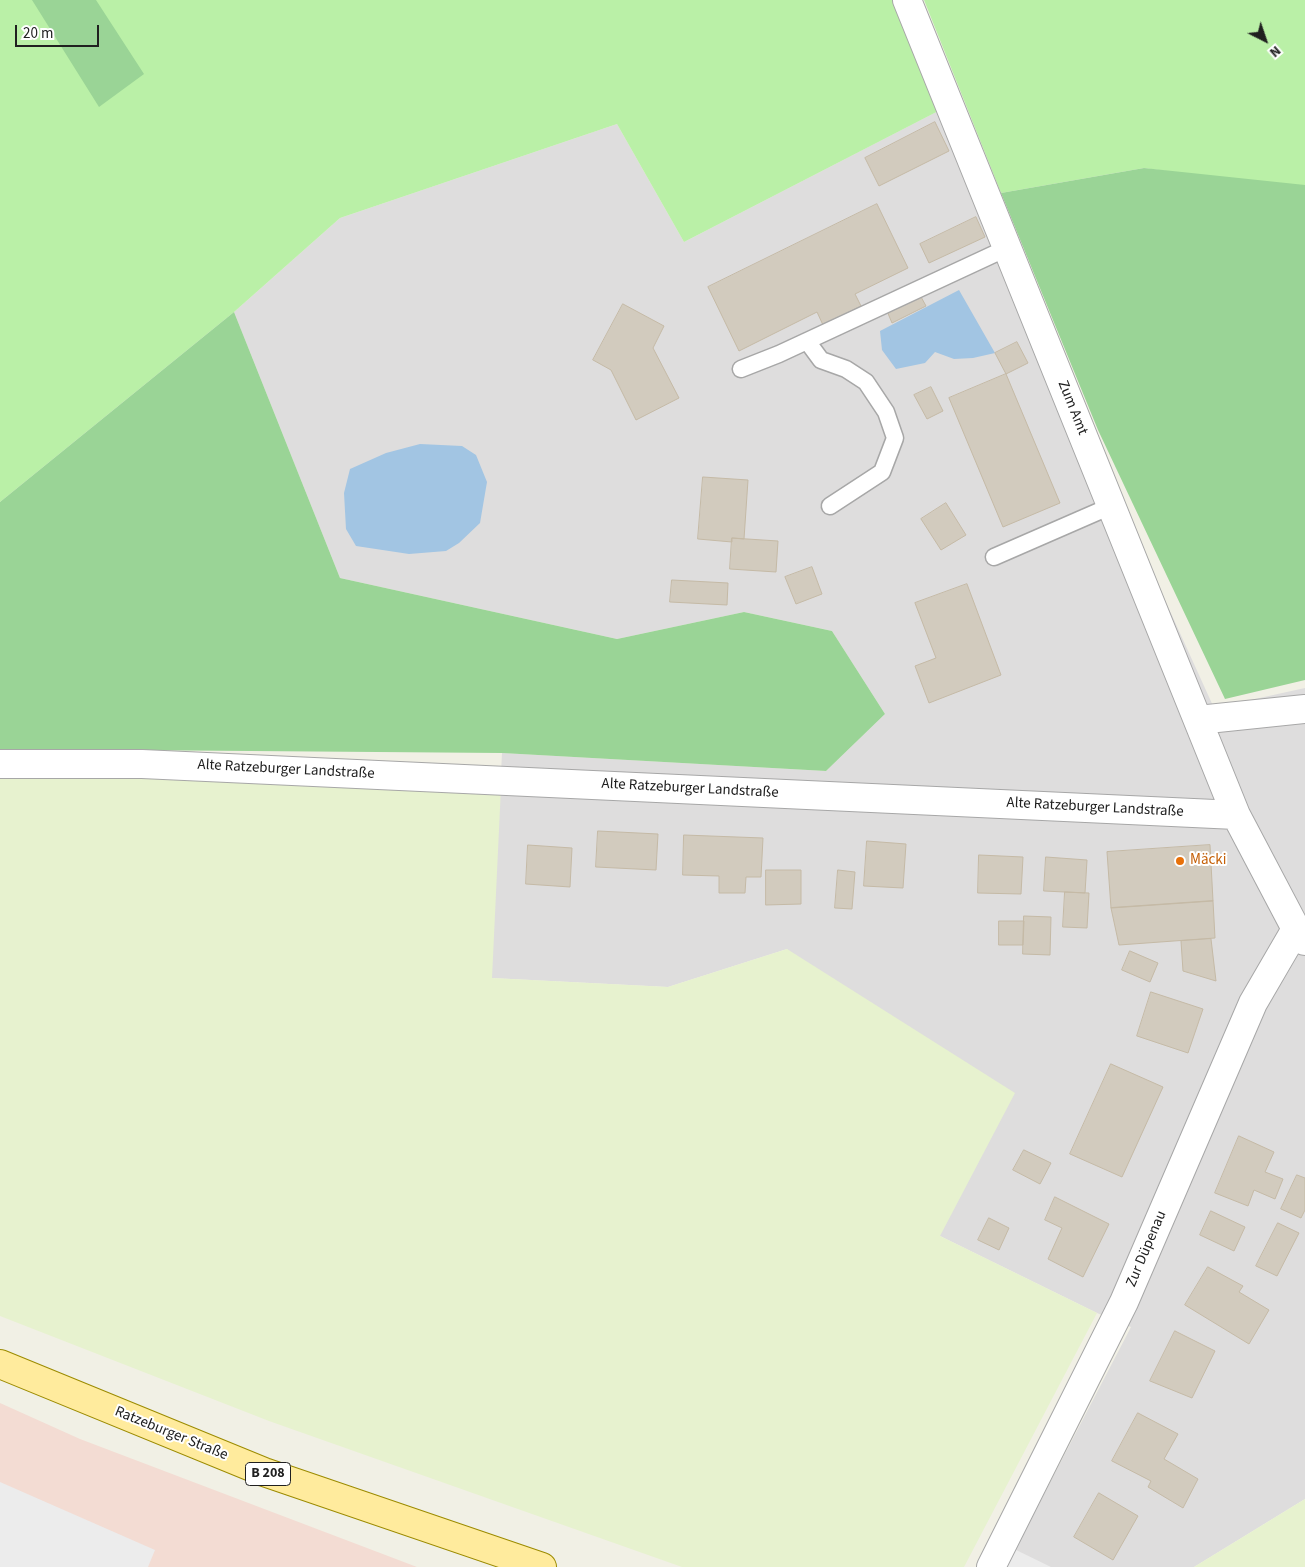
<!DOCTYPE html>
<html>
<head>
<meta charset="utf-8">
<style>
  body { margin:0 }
  #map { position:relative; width:1305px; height:1567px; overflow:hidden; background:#f1f0e5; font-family:"Source Sans 3",sans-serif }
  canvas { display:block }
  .north { position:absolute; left:1240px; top:15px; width:50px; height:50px; -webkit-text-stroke:4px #fff; paint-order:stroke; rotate:139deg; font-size:14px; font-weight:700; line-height:20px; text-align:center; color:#202020 }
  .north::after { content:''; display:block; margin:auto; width:18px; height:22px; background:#202020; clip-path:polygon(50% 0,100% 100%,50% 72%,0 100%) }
  .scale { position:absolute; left:15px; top:25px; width:84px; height:22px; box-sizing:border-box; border:2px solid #202020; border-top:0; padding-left:6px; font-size:15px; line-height:18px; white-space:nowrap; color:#202020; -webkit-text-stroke:4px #fff; paint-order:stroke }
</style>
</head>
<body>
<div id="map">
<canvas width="1305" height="1567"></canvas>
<div class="north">N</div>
<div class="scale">20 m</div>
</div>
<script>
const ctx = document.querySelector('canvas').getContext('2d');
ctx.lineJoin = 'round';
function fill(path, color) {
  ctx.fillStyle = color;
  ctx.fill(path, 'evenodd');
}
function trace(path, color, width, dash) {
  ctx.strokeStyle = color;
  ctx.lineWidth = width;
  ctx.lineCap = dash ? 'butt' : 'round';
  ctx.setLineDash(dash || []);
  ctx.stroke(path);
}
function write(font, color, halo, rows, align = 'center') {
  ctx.font = font + ' "Source Sans 3",sans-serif';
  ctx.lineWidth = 4;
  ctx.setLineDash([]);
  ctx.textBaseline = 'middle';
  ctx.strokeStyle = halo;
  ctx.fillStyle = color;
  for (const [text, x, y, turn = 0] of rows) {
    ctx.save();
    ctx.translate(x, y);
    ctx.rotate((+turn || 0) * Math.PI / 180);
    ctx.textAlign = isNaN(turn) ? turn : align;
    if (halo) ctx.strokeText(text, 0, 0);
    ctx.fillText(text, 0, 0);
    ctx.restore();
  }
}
fill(new Path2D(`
  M942 109 1214 708 1305 688V1499L1194 1567H1006L1131 1327 1097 1313 940 1236 787 949 668 987 491 978 502 753 826 771 885 714 832 631 744 612 617 639 340 578 234 312 340 218 617 124 684 242Z`), '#dedddd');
fill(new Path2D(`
  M0 1403 80 1439 417 1567H0Z`), '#f3dcd3');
fill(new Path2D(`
  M113 774 501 787 492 978 668 987 787 949 1015 1093 940 1236 1097 1313 964 1567H682L269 1421 0 1316V777Z
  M1305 1499V1567H1194Z`), '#e7f2cf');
fill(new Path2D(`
  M0 0H907L950 105 684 242 617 124 340 218 234 312 0 502Z
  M924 0H1305V190L1144 168 1001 193Z`), '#baf0a7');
fill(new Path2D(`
  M32 0H96L144 74 99 107Z
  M1144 168 1305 185V680L1225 699 1098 430 1001 193Z
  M234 312 340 578 617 639 744 612 832 631 885 714 826 771 502 753 0 749V502Z`), '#9ad496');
fill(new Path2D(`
  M0 1482 155 1550 148 1567H0Z
  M1012 1548 1051 1567H1002Z`), '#ececec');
fill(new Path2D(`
  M959 290 995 353 973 358 954 359 935 352 925 363 896 369 882 350 880 331Z
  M420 444 462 446 476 455 487 482 480 523 459 543 446 551 409 554 356 546 346 529 344 493 350 469 386 453Z`), '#a2c5e3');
const building = new Path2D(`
  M935 122 949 151 879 186 865 158Z
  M877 204 908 268 855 294 861 306 823 325 817 312 739 351 708 287Z
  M976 217 985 237 929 263 920 244Z
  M920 295 926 306 892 323 887 311Z
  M623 304 664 326 653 348 679 398 636 420 611 370 593 360Z
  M1017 342 1028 363 1006 374 995 353Z
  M1006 374 1060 503 1003 527 949 398Z
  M931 387 943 411 927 419 914 395Z
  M703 477 748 480 744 539 732 538V542L698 539Z
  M946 503 966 535 941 550 921 519Z
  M732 538 778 541 776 572 730 569Z
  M812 567 822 594 796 604 785 577Z
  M672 580 728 583 727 605 670 602Z
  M967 584 1001 675 929 703 915 666 936 658 915 603Z
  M598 831 658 834 656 870 596 867Z
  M684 835 763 838 761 877H746L745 893H719V876L683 875Z
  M867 841 906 844 903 888 864 886Z
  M528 845 572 848 570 887 526 884Z
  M1210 845 1213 901 1111 908 1107 852Z
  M979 855 1023 857 1021 894 978 893Z
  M1046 857 1087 860 1085 893 1044 891Z
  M766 870H801V904L766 905Z
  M838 870 855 872 852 909 835 908Z
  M1065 892 1089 893 1087 928 1063 927Z
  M1213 901 1215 938 1119 945 1111 908Z
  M1024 916 1051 917 1050 955 1023 954Z
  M999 921H1024L1023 945H999Z
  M1211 939 1216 981 1183 971 1181 941Z
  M1130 951 1158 963 1150 982 1122 970Z
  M1151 992 1203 1009 1188 1053 1137 1036Z
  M1111 1064 1163 1087 1122 1177 1070 1154Z
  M1239 1136 1274 1152 1265 1172 1283 1179 1275 1199 1254 1190 1248 1206 1215 1193Z
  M1024 1150 1051 1163 1040 1184 1013 1170Z
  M1297 1175 1305 1178V1210L1301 1218 1281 1209Z
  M1055 1197 1109 1224 1083 1277 1048 1259 1062 1228 1045 1220Z
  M1211 1211 1245 1227 1234 1251 1200 1235Z
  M989 1218 1009 1228 999 1250 978 1240Z
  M1278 1223 1299 1233 1277 1276 1256 1266Z
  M1208 1267 1243 1286 1239 1292 1269 1310 1249 1344 1185 1305Z
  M1175 1331 1215 1351 1192 1398 1150 1381Z
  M1138 1413 1178 1434 1164 1459 1198 1479 1183 1508 1148 1487 1151 1481 1112 1461Z
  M1099 1493 1138 1516 1113 1560 1074 1537Z`);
fill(building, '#d2cbbe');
trace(building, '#c5baa6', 1);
const lane = new Path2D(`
  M807 341 821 360 846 369 866 382 886 412 895 438 882 472 830 506
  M741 369 779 354 1007 248
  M994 557 1111 506`);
const street = new Path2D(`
  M907 0 1236 815
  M1198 720 1305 709
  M0 764H142L1236 815 1296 929 1305 941
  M991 1567 1124 1302 1253 1003 1296 929`);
const primary = new Path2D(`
  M0 1364 264 1472 542 1567`);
trace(lane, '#a7a7a7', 19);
trace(street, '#a7a7a7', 30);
trace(primary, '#9c8b00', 30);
trace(lane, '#fff', 16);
trace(street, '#fff', 28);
trace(primary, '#ffeb9d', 28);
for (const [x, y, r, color] of [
  [1180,861,5,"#e8710a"]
]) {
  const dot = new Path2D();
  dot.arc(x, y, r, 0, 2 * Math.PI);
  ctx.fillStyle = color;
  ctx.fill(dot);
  trace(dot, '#fff', 2);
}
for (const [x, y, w] of [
  [268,1474,45]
]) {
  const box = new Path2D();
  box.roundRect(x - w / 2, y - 11.5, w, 23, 4);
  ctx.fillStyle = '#fff';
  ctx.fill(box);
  trace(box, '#202020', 1);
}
write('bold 14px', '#202020', null, [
  ["B 208",268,1474]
]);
write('15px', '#202020', '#fff', [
  ["Zum Amt",1072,408,68],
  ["Alte Ratzeburger Landstraße",286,770,3],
  ["Alte Ratzeburger Landstraße",690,789,3],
  ["Alte Ratzeburger Landstraße",1095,808,3],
  ["Zur Düpenau",1147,1249,-67],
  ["Ratzeburger Straße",171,1434,22]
]);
write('15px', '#c56008', '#fff', [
  ["Mäcki",1190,861]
], 'left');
</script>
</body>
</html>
